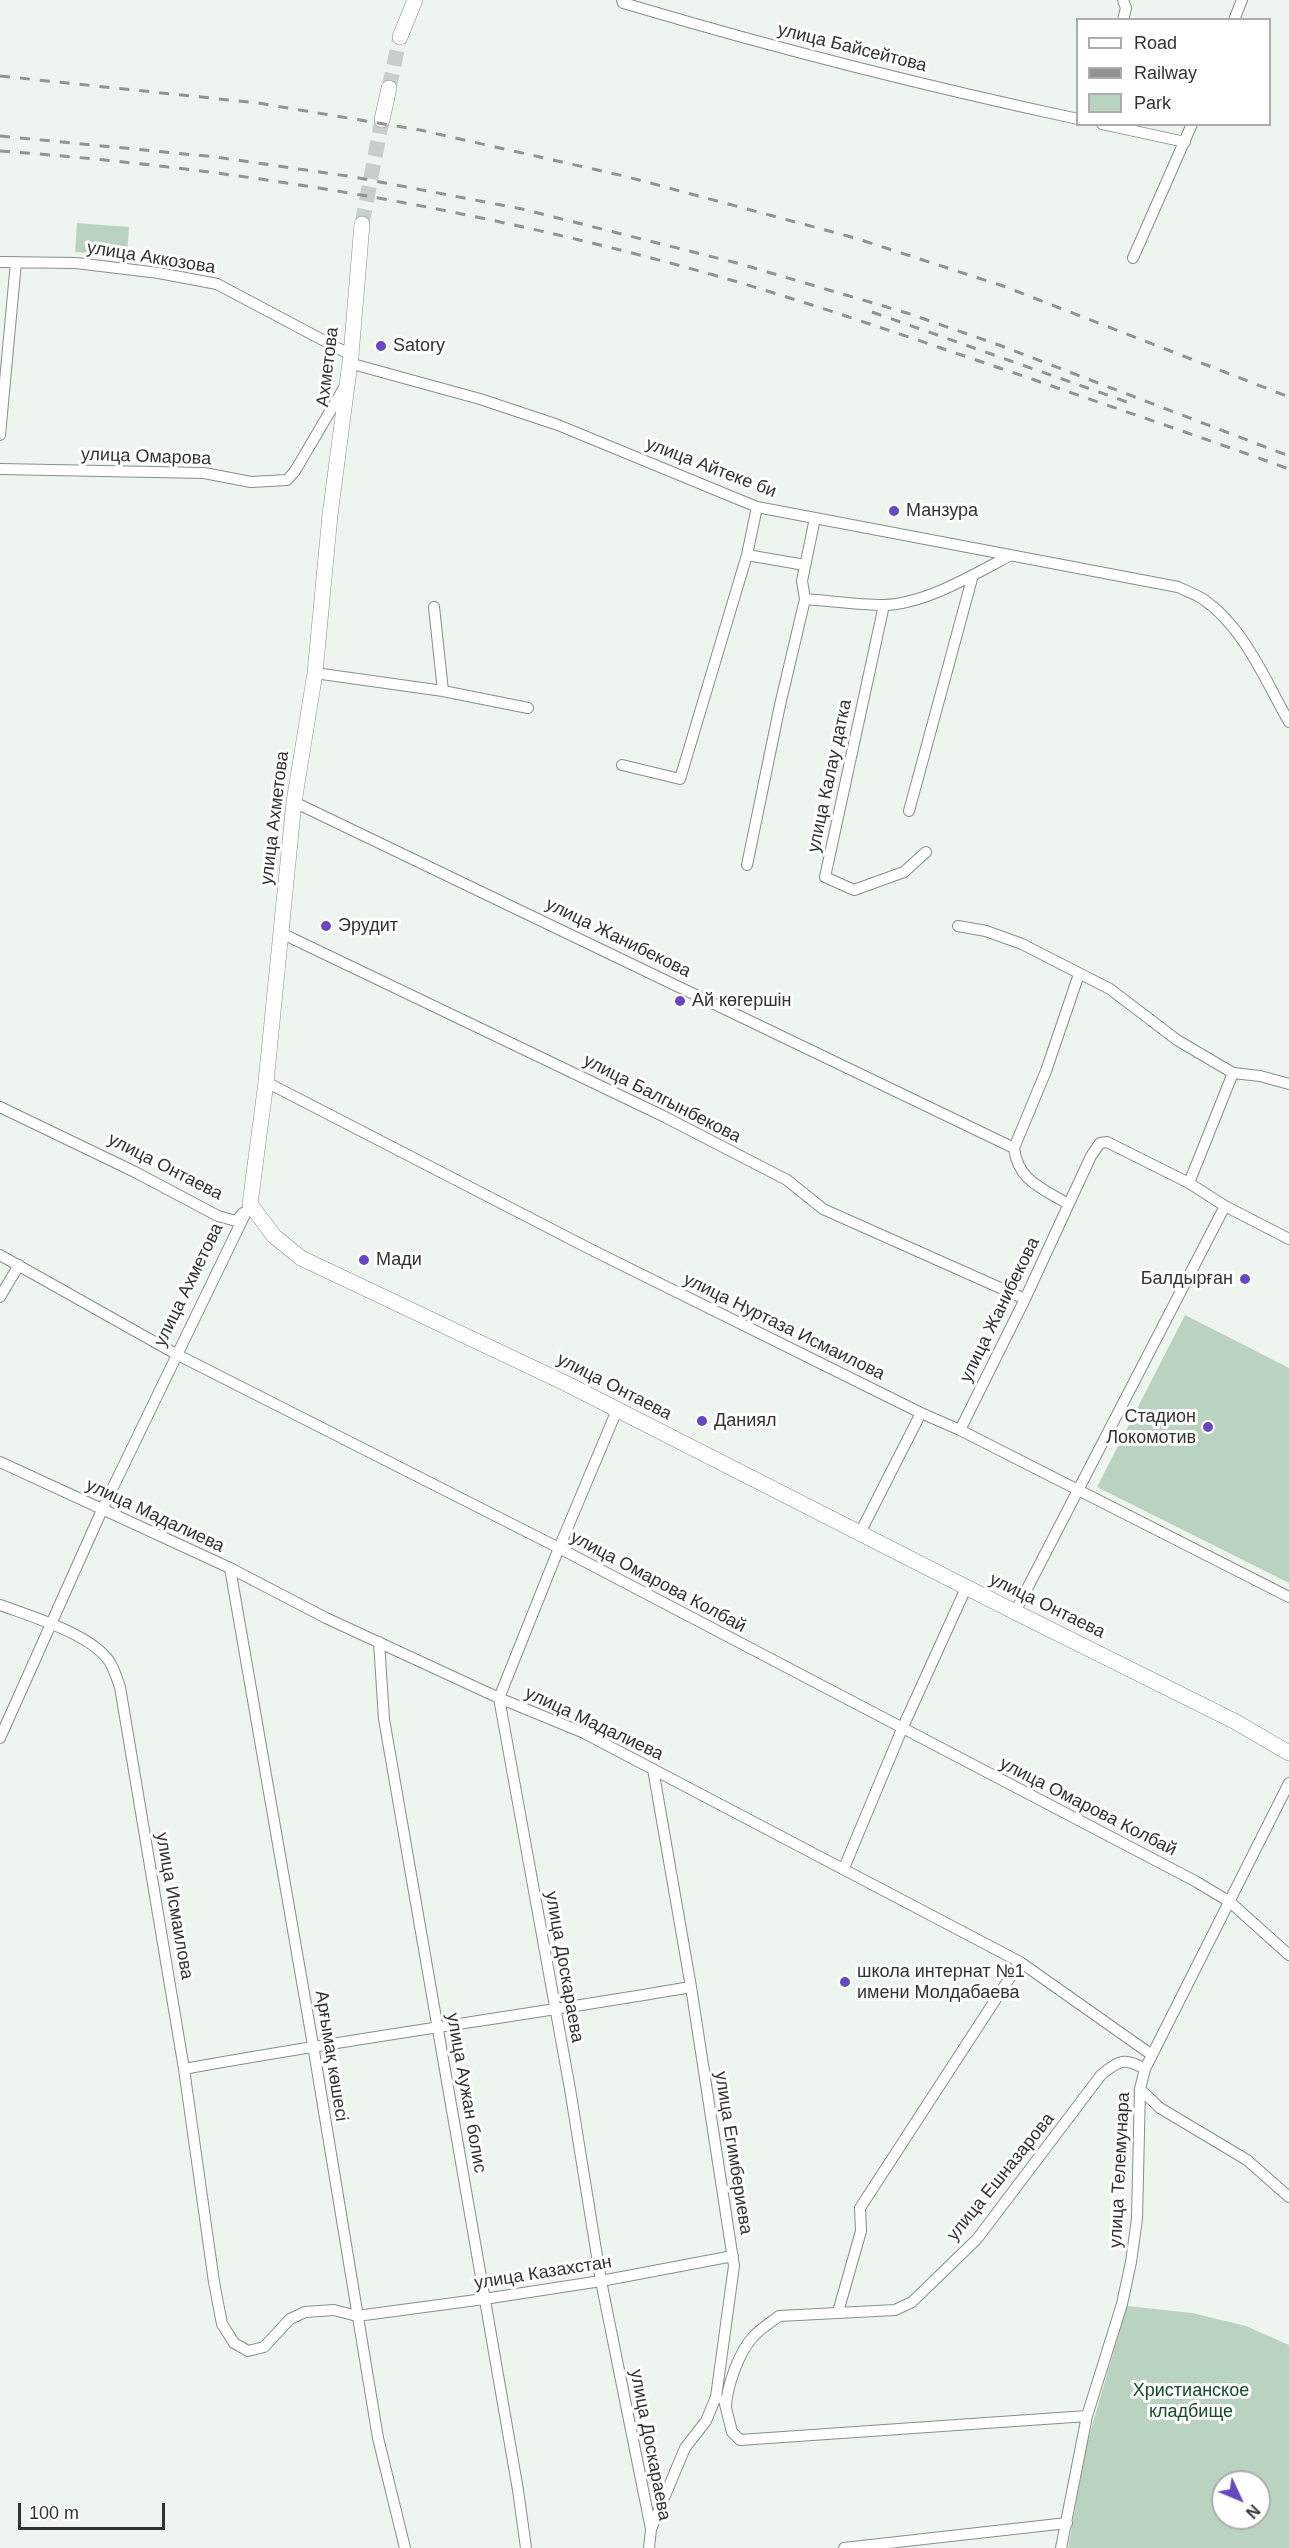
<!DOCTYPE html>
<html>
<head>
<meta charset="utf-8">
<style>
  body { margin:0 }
  #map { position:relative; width:1289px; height:2548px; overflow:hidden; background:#eef5ef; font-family:Arial,sans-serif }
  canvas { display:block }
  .legend { position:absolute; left:1076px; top:18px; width:195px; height:108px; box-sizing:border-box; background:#fff; border:2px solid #adadad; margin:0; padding:8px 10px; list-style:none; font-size:18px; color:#313331 }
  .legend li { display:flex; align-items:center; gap:12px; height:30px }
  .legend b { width:30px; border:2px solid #adadad }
  .north { position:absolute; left:1211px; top:2470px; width:60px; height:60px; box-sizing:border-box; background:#fff; border:2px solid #adadad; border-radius:50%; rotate:134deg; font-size:16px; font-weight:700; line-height:24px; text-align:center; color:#313331 }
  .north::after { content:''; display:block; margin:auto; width:21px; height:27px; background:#6748c1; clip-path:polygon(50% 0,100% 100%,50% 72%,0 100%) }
  .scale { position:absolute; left:18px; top:2503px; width:147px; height:27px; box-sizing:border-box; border:3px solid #313331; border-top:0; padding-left:8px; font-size:18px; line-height:21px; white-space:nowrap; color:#313331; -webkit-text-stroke:4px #fff; paint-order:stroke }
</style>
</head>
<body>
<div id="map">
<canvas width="1289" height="2548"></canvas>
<ul class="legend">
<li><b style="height:8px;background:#fff"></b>Road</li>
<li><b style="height:8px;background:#919591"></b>Railway</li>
<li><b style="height:16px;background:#bad3c0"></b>Park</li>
</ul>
<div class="north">N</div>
<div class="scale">100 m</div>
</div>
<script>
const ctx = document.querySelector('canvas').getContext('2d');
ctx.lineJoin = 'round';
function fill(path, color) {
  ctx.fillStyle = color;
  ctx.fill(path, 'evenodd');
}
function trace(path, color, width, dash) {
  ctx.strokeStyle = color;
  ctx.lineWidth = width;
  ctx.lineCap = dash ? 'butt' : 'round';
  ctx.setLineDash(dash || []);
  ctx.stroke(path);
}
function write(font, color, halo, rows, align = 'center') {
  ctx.font = font + ' Arial,sans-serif';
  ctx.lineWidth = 6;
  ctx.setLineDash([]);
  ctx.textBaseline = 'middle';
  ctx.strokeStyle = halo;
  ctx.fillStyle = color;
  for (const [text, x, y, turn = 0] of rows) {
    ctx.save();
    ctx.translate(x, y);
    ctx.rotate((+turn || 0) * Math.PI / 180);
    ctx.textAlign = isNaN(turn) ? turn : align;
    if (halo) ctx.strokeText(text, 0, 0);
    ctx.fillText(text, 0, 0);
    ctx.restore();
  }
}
fill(new Path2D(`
  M77 223 129 227 127 256 75 252Z
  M1185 1315 1289 1368V1583L1097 1487Z
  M1127 2306 1192 2313 1246 2326 1289 2345V2548H1068L1087 2443ZM1223 2482H1259V2518H1223Z`), '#bad3c0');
trace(new Path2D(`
  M389 88 400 37
  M362 224 382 120`), '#c8cec9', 15, [15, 8]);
const minor = new Path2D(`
  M622 0 623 3 637 7C782 50 929 87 1078 119
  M1123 0 1126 8 1123 20
  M1234 20 1242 0
  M1102 124 1185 142
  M1133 258 1192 124
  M0 262 76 263 159 273 217 284 351 355
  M349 363 480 399 558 425 757 507 1178 587C1186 591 1195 594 1203 599 1244 627 1265 680 1289 722
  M0 435 16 262
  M0 469 204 473 251 482 287 480 295 471 345 386
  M747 555 805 565
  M805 599C831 601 858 605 884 605 925 604 973 575 1009 556
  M884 605 825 877 854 890 904 872 926 852
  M434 607 443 691
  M315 673 443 691 528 708
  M622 765 680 779 747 555 757 507
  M294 802 1014 1148C1018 1181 1042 1188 1068 1204
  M909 811 973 575
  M747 865 780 705 805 599 802 581 815 518
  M958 926 986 931 1022 944 1110 989 1177 1040 1233 1073 1260 1076 1289 1084
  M281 933 663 1116 787 1180 823 1209 1025 1299
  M266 1082 594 1251 921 1413 960 1430 1289 1597
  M0 1107 135 1172 218 1216 236 1221 243 1213
  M1014 1148 1046 1071 1079 974
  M1189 1183 1233 1073
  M0 1255 176 1354 559 1548 1195 1881 1230 1902 1289 1955
  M0 1297 19 1265
  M617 1410 559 1548 499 1698 570 2089 601 2281 651 2529 649 2548
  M960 1430 1025 1299 1091 1156 1100 1143 1107 1142 1189 1183 1225 1206
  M0 1462 230 1568 326 1618 499 1698 584 1733 1020 1962 1152 2055
  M860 1533 921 1413
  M230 1568 313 2045 378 2438 405 2548
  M0 1605C30 1616 91 1634 109 1661 114 1668 117 1679 120 1687L184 2069 214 2282 222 2324 234 2343 248 2351 264 2347 290 2319 305 2312 334 2310 357 2316 484 2299 601 2281 733 2256
  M1015 1612 1225 1206 1289 1239
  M379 1642 384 1719 518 2490 526 2548
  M0 1738 102 1510 250 1204
  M844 1868 902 1729 966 1588
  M184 2069C353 2038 522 2016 691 1987
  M1140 2089 1160 2108 1247 2160 1289 2197
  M838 2312 861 2231 860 2208 1020 1962
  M724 2400 732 2432 740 2440 1087 2416
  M726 2406C727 2386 739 2352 753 2337 760 2329 770 2323 779 2316L895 2310 912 2302 977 2239 1101 2075C1119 2060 1125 2057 1145 2069
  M651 2529 685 2448 706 2421 716 2397 734 2266 691 1987 653 1769
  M844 2548 1067 2523
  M1061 2548 1087 2416 1122 2304 1131 2262 1137 2219 1140 2089 1145 2069 1289 1783`);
const secondary = new Path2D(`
  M400 37 415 0
  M382 120 389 88
  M362 224 351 355 330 515 315 673 294 802 266 1082 250 1204 274 1236 301 1258 565 1383 1015 1612 1236 1722 1289 1753`);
trace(minor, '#888e89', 12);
trace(secondary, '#888e89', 16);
trace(minor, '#fff', 10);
trace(secondary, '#fff', 15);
trace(new Path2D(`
  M0 76 258 103 420 130 624 176 855 238 1003 286 1289 397
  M0 136 216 157 354 177 522 209 737 263 907 313 999 345 1289 456
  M0 151C248 169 492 211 731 280 829 309 926 343 1023 376 1112 407 1201 437 1289 469
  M872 312 1130 403`), '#919591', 3, [10, 10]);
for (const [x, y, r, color] of [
  [381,346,6,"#6748c1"],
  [894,511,6,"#6748c1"],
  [326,926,6,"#6748c1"],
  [680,1001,6,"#6748c1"],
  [364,1260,6,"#6748c1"],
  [1245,1279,6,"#6748c1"],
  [702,1421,6,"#6748c1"],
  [1208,1427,6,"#6748c1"],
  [845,1982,6,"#6748c1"]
]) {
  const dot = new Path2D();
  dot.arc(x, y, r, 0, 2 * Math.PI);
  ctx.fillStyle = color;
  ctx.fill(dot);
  trace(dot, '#fff', 2);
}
write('18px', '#313331', '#fff', [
  ["улица Байсейтова",852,48,14],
  ["улица Аккозова",151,258,9],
  ["Ахметова",328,367,-83],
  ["улица Омарова",146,457,2],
  ["улица Айтеке би",711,468,21],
  ["улица Калау датка",830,776,-78],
  ["улица Ахметова",275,818,-83],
  ["улица Жанибекова",618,938,26],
  ["улица Балгынбекова",662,1099,27],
  ["улица Онтаева",165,1167,27],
  ["улица Ахметова",189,1285,-64],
  ["улица Жанибекова",1000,1310,-64],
  ["улица Нуртаза Исмаилова",784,1327,26],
  ["улица Онтаева",614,1387,27],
  ["улица Мадалиева",155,1516,25],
  ["улица Омарова Колбай",658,1582,28],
  ["улица Онтаева",1047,1606,26],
  ["улица Мадалиева",594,1724,25],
  ["улица Омарова Колбай",1088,1807,27],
  ["улица Исмаилова",174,1906,80],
  ["улица Доскараева",564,1967,80],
  ["Арғымақ көшесі",331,2056,81],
  ["улица Аужан болис",466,2093,80],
  ["улица Егимбериева",733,2153,81],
  ["улица Телемунара",1120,2170,-87],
  ["улица Ешназарова",1001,2177,-51],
  ["улица Казахстан",543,2273,-9],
  ["улица Доскараева",650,2445,79]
]);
write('18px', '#313331', '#fff', [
  ["Satory",393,346],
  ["Манзура",906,511],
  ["Эрудит",338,926],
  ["Ай көгершін",692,1001],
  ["Мади",376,1260],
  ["Балдырған",1233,1279,"right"],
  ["Стадион",1196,1417,"right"],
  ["Локомотив",1196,1438,"right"],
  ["Даниял",714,1421],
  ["школа интернат №1",857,1972],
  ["имени Молдабаева",857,1993]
], 'left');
write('18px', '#154a2a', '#fff', [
  ["Христианское",1191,2391],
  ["кладбище",1191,2412]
]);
</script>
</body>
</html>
